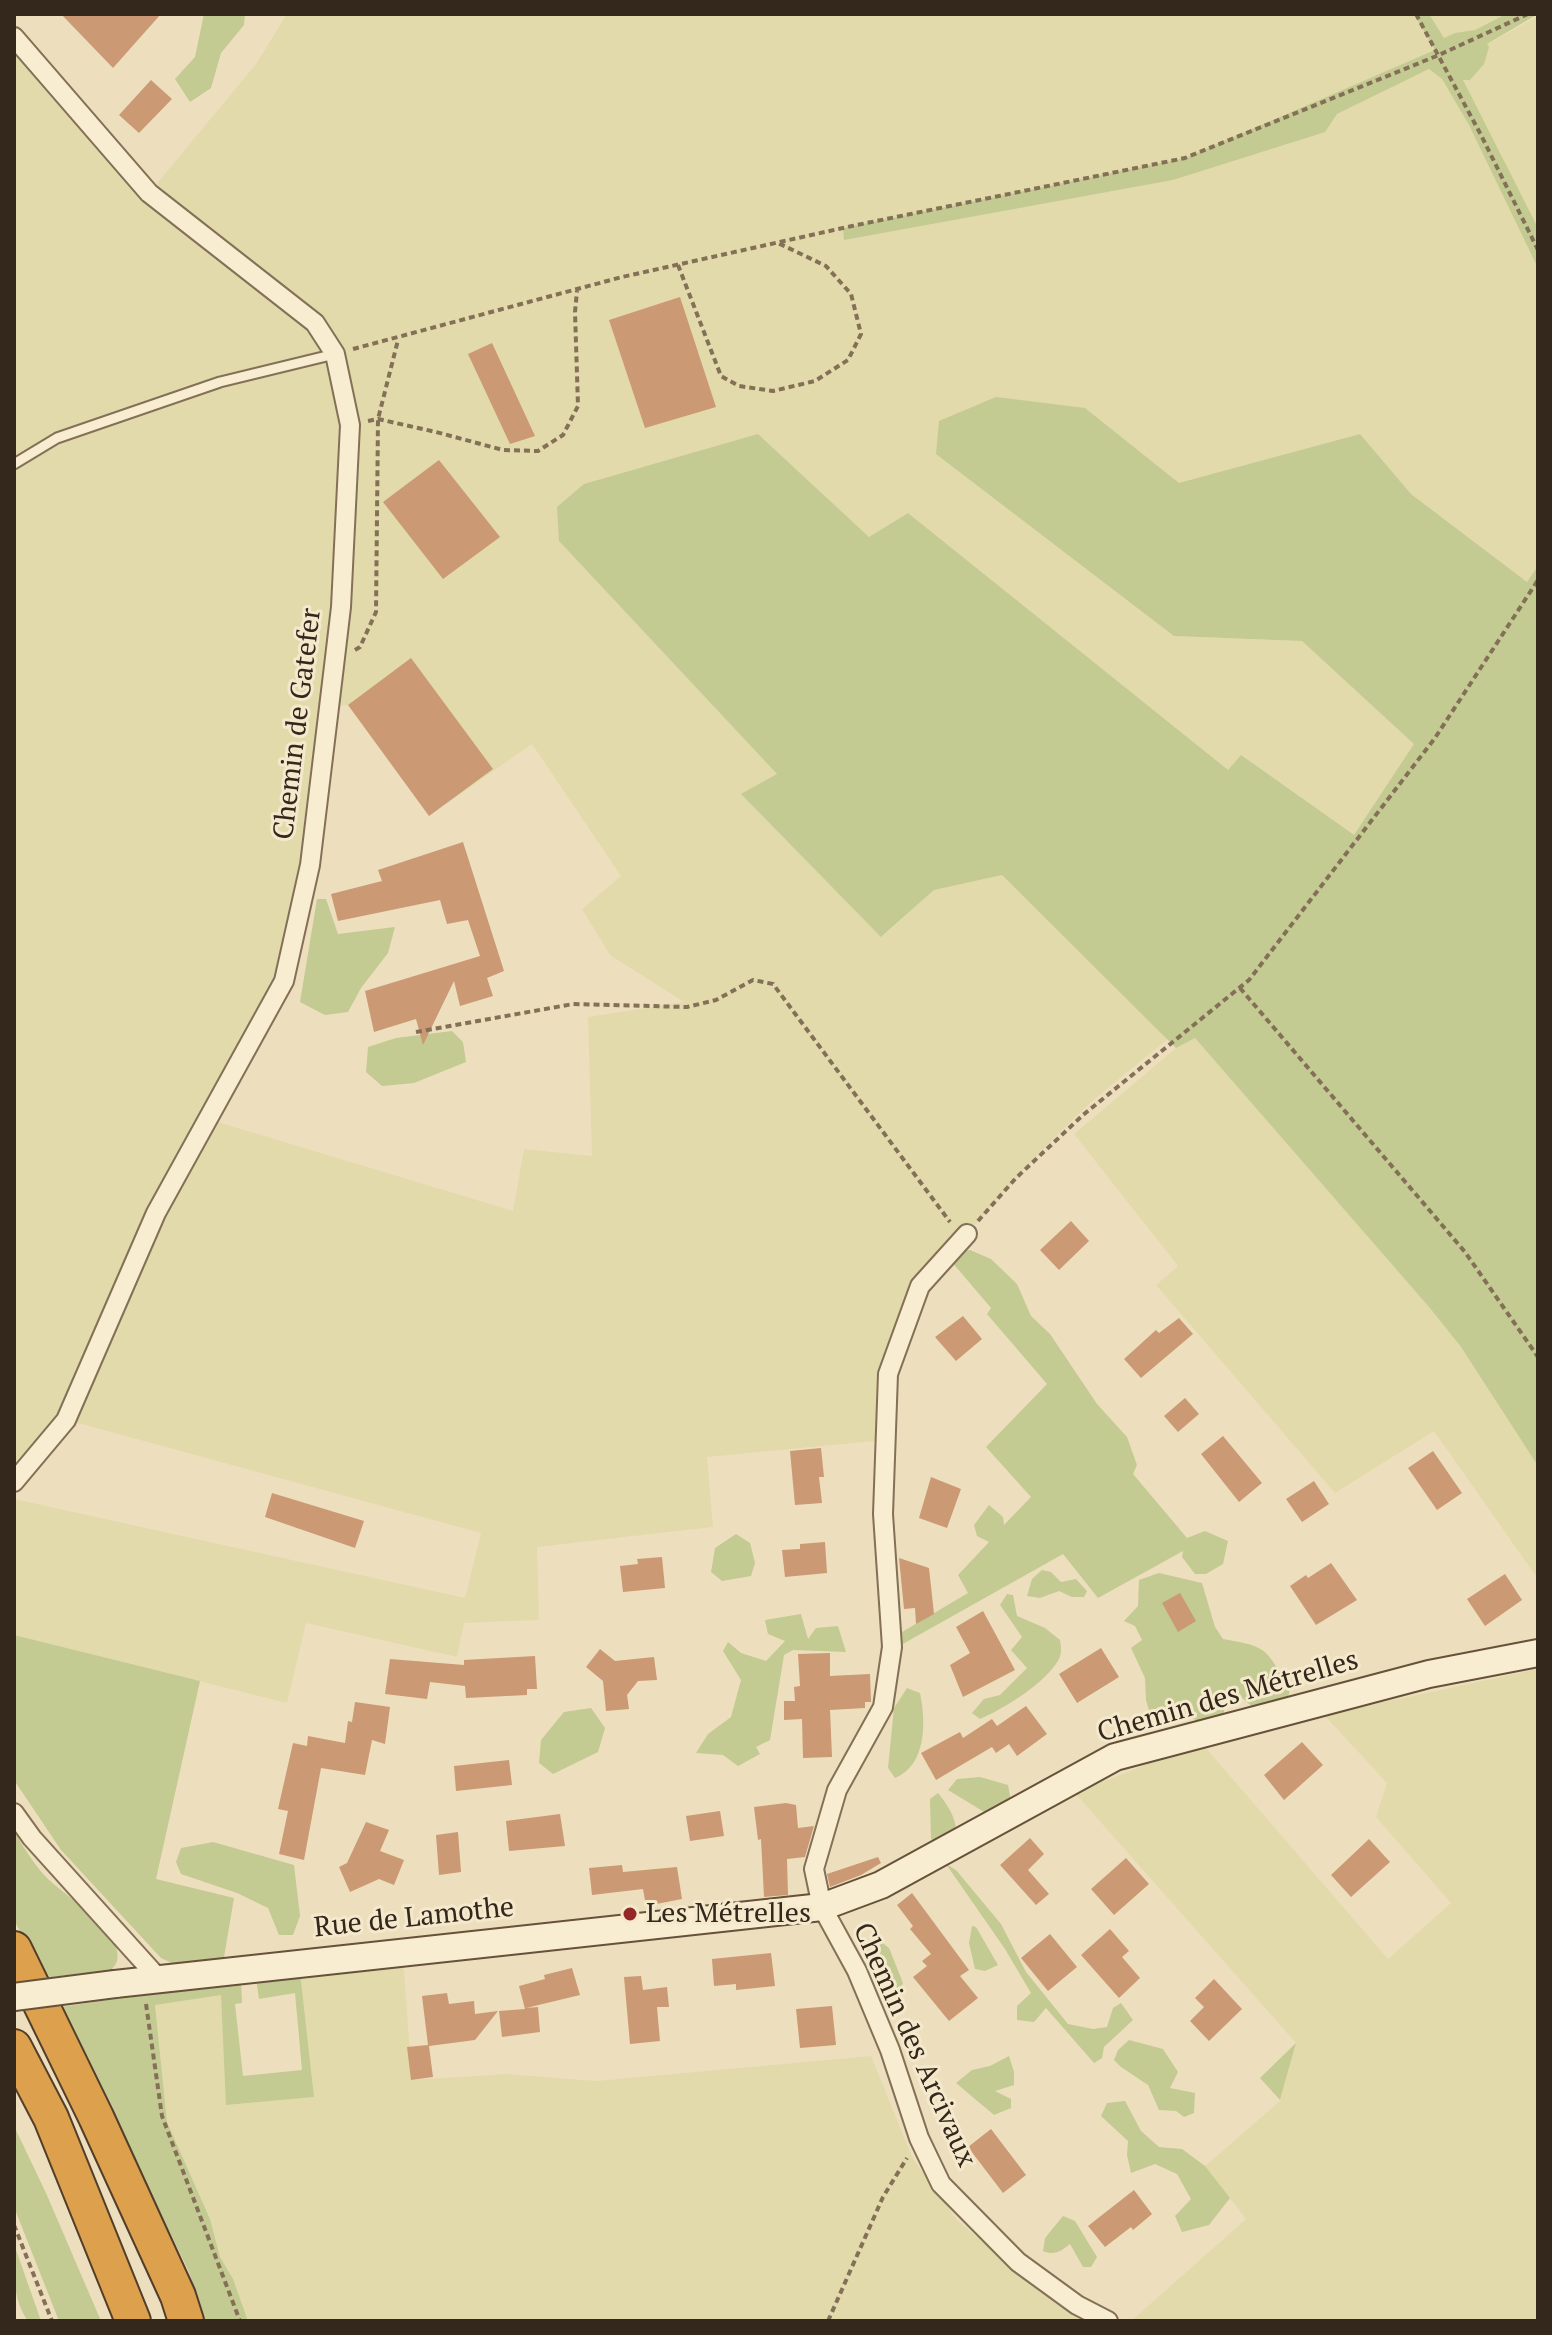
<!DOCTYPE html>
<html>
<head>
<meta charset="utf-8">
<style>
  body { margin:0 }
  #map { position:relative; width:1552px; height:2335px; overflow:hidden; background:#eddfbd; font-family:"PT Serif",serif }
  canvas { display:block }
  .frame { position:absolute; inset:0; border:16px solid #34271b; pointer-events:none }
</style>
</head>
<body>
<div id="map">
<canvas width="1552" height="2335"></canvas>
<div class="frame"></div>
</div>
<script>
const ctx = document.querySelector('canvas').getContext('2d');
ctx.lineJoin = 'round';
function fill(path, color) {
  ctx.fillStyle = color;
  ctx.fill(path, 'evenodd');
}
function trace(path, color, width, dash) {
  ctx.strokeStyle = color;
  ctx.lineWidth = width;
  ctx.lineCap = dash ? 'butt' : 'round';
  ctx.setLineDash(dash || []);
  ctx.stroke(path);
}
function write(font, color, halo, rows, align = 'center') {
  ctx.font = font + ' "PT Serif",serif';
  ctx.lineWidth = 6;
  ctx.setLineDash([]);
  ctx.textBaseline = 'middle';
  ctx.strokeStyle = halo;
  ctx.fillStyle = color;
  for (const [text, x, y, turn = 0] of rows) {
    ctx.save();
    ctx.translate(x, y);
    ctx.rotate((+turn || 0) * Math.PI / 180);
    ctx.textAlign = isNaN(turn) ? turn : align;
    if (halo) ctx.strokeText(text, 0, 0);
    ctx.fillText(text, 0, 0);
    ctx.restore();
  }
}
fill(new Path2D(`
  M287 14H1414L1436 50 1185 158 844 228V239L1173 180 1337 114 1429 69 1442 79 1469 125 1481 122 1463 79V58L1538 16V228L1489 134 1538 254V566L1527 582 1411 494 1360 434 1179 484 1085 408 1174 636 1302 641 1415 744 1354 836 1241 755 1228 771 908 513 869 537 758 434 559 541 778 775 742 795 882 937 934 890 1002 875 1169 1038 1091 1102 1040 1152 920 1286 888 1374 885 1440 707 1457 713 1527 537 1547 539 1620 464 1623 457 1657 306 1623 287 1703 14 1635V1499L465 1598 481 1533 67 1420 14 1482V37L149 193 256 64ZM348 705 429 816 532 744 621 876 582 909 610 955 684 1002 588 1017 592 1156 524 1149 513 1211 208 1119 284 981 329 706Z
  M1429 14H1506L1455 40 1444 38Z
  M1195 1038 1429 1307 1461 1347 1538 1466V1579L1434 1431 1335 1493 1156 1285 1178 1266 1074 1134 1176 1048Z
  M1538 1669V2321H1131L1246 2219 1205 2166 1280 2101 1296 2043 1075 1793 1150 1763 1205 1747 1388 1959 1451 1903 1376 1817 1387 1783 1324 1715Z
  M403 1959 412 2080 506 2074 596 2081 871 2056 913 2159 957 2220 1061 2307 1082 2321H248L233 2279 220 2257 210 2219 167 2122 155 2005 221 1994 227 2105 314 2097 300 1972Z`), '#e2daab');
fill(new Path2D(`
  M204 14H245L244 25 221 53 211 88 190 102 175 79 195 57Z
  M1414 14H1429L1444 38 1455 33 1475 30 1506 14H1538L1487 44 1489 47 1484 64 1470 80H1463L1538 228V268L1469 125 1442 79 1429 69 1337 114 1325 132 1173 180 844 240 843 228 1185 158 1435 50Z
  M996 397 1085 408 1179 483 1360 434 1411 494 1527 582 1538 566V1466L1461 1347 1429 1307 1195 1038 1176 1048 1002 875 934 890 881 937 741 794 777 774 559 541 557 507 584 484 758 434 869 537 908 513 1228 770 1241 755 1354 835 1414 744 1302 641 1174 636 936 454 939 421Z
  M317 899H326L338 934 395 927 388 953 361 988 348 1012 325 1015 300 1002Z
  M452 1031 463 1042 466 1062 414 1083 382 1086 366 1072 368 1047 396 1038Z
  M970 1250 991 1259 1017 1284 1031 1316 1050 1334 1097 1404 1127 1437 1137 1465 1133 1474 1187 1538 1205 1531 1228 1541 1223 1564 1206 1574H1195L1182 1557 1183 1551 1098 1598 1063 1554 901 1645 897 1635 968 1593 958 1575 989 1542 977 1536 974 1525 989 1505 1003 1517 1004 1525 1031 1497 986 1447 1047 1384 987 1314 991 1308 951 1261 957 1251Z
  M736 1534 750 1543 755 1563 751 1576 722 1581 711 1572 715 1548Z
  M1042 1570 1051 1572 1061 1582 1076 1579 1087 1591 1084 1597H1072L1059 1591 1040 1598 1027 1596 1032 1579Z
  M1159 1573 1202 1583 1215 1627 1223 1639C1270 1647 1265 1649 1290 1689L1287 1702 1255 1709 1228 1686 1223 1717 1209 1724 1187 1717 1153 1724 1146 1700 1145 1678 1131 1648 1142 1640 1135 1626 1124 1621 1138 1606 1139 1580Z
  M1007 1594 1013 1595 1017 1616 1045 1628 1060 1640C1061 1647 1062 1653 1059 1659 1046 1683 1005 1708 980 1719L972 1713 984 1699 1000 1695 1027 1668 1011 1650 1022 1637 1000 1605Z
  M801 1614 808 1639 816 1628 838 1626 846 1652 793 1650 784 1655 770 1740 756 1747 760 1754 738 1766 723 1755 696 1753 708 1734 731 1717 741 1680 723 1651 728 1642 741 1653 766 1661 785 1641 768 1634 765 1620Z
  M14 1635 200 1681 156 1879 234 1898 223 1963 178 1966 161 1958 61 1850 14 1780Z
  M907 1688 920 1693C926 1721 927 1765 895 1778L888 1768 894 1708Z
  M591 1708 605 1728 598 1752 553 1774 539 1763 541 1740 564 1712Z
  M980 1777 1008 1785 1011 1801 994 1818 948 1790 957 1779Z
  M938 1793C949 1807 958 1820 956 1838L942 1845 931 1839 930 1799Z
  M14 1832C24 1847 34 1865 47 1878 65 1896 125 1932 117 1961 115 1967 110 1971 105 1975L84 1973 45 1978 14 1920Z
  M213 1842 294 1865 300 1916 293 1935H279L268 1908 237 1893 181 1874 176 1862 181 1848Z
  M946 1864 956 1870 1001 1924 1026 1972 1068 2024 1093 2029 1107 2027 1113 2008 1121 2003 1133 2020 1104 2047 1102 2058 1094 2063 1046 2008 1034 2022 1017 2020V2006L1031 1993 1005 1949Z
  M972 1926 976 1927 998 1965 985 1971 975 1969 969 1943Z
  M877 1939 889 1948 903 1983 900 1989 888 1990 878 1978 866 1951Z
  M300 1972 314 2097 226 2105 221 1995 155 2005 167 2122 210 2219 220 2257 233 2279 248 2321H204L189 2272 61 2007 241 1980 242 2003 235 2004 243 2076 302 2070 295 1993 259 1999 256 1978Z
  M1129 2040 1163 2049 1178 2072 1170 2088 1195 2093 1194 2113 1184 2117 1176 2111 1159 2110 1148 2085 1121 2067 1114 2060 1118 2050Z
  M1296 2043 1280 2100 1260 2078Z
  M1009 2056 1014 2072V2085L995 2091 1011 2099V2108L994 2115 956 2083 972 2070 990 2066Z
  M1125 2101 1141 2131 1159 2147 1182 2149 1205 2166 1230 2198 1209 2225 1182 2232 1175 2216 1191 2199 1177 2174 1155 2164 1131 2173 1127 2155 1128 2141 1101 2116 1107 2103Z
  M14 2126 46 2193 101 2321H59L14 2207Z
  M1063 2216 1075 2221 1097 2257 1091 2267H1083L1070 2244C1061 2251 1055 2256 1043 2251L1045 2238Z
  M14 2244 41 2321H28C12 2299 14 2271 14 2244Z`), '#c3ca92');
fill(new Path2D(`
  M61 14H161L113 68Z
  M151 80 172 99 139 133 119 115Z
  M680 297 716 407 645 428 609 320Z
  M492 343 535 436 510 444 468 354Z
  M439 460 500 537 443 579 383 502Z
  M411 658 493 769 429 816 348 705Z
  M463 842 504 971 487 978 493 996 460 1006 454 981 423 1045 416 1019 374 1032 365 991 480 956 468 920 447 924 440 900 338 921 331 894 382 881 378 870Z
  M1071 1221 1089 1241 1059 1270 1040 1250Z
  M963 1316 982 1339 956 1361 935 1337Z
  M1179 1318 1193 1334 1141 1378 1124 1359 1156 1330 1159 1333Z
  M1185 1398 1199 1414 1178 1432 1164 1416Z
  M1223 1436 1262 1483 1239 1502 1201 1454Z
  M821 1448 824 1477H819L822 1503 795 1505 790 1451Z
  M1433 1451 1462 1493 1437 1510 1408 1468Z
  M931 1477 961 1489 947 1528 919 1518Z
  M1314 1481 1329 1504 1302 1522 1286 1499Z
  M272 1493 364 1521 355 1548 265 1517Z
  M825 1542 827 1573 785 1577 782 1550 800 1549V1544Z
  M662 1557 665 1588 623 1592 620 1566 638 1564 637 1559Z
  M899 1558 929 1568 934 1614 916 1624 915 1608 904 1609Z
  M1331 1563 1357 1600 1316 1625 1290 1586 1306 1575 1308 1578Z
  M1505 1574 1522 1600 1485 1626 1467 1599Z
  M1180 1593 1196 1621 1178 1632 1162 1603Z
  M983 1611 1015 1670 963 1697 950 1665 970 1653 956 1627Z
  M1101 1648 1119 1677 1077 1703 1059 1674Z
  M600 1649 615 1661 654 1657 657 1680 638 1681 627 1695 629 1709 606 1711 603 1681 586 1667Z
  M830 1653V1676L870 1674 871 1702H865V1708L830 1710 832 1757 803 1758 802 1719 784 1720V1701H795L794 1687 800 1686 798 1654Z
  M535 1656 537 1689H527V1695L466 1698 465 1686 430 1682 427 1699 385 1694 390 1659 464 1665V1660Z
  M355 1702 390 1707 385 1744 372 1740 365 1775 321 1768 304 1860 279 1854 288 1811 278 1809 293 1743 307 1746 308 1736 345 1743 348 1721 352 1722Z
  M1026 1706 1047 1734 1017 1756 1009 1744 996 1753 992 1747 936 1780 921 1753 960 1732 963 1738 992 1719 997 1726Z
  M1302 1742 1323 1765 1284 1800 1264 1775Z
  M509 1760 512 1785 456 1791 454 1766Z
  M786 1803 796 1805 798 1828 814 1826 805 1857 787 1859 788 1895 764 1897 761 1839 758 1840 754 1807Z
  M720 1811 724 1836 690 1841 686 1816Z
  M560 1814 565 1846 509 1851 506 1821Z
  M366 1822 389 1830 380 1851 404 1860 394 1885 379 1879 350 1892 339 1867 347 1863Z
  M458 1832 461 1872 439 1875 436 1835Z
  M1030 1838 1044 1854 1028 1870 1049 1894 1036 1905 1000 1865Z
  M1369 1839 1390 1862 1351 1897 1331 1875Z
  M878 1857 881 1863 861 1875 830 1887 827 1874Z
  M1126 1858 1149 1884 1114 1915 1091 1889Z
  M622 1865 623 1872 677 1867 682 1899 646 1906 643 1889 592 1895 589 1868Z
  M912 1893 969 1970 960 1976 978 1998 949 2021 913 1977 927 1966 922 1961 931 1954 910 1929 913 1926 897 1905Z
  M1110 1929 1129 1951 1122 1957 1140 1978 1119 1998 1081 1955Z
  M1050 1934 1077 1967 1048 1991 1021 1958Z
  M771 1953 775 1986 736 1990V1984L714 1986 712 1959Z
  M572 1968 580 1995 526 2008 538 2007 540 2032 502 2037 499 2011 525 2009 519 1986 545 1979 544 1975Z
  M641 1976 643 1990 667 1987 669 2007H657L660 2041 630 2044 624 1977Z
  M1214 1979 1242 2009 1209 2041 1190 2021 1204 2007 1195 1998Z
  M447 1993 449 2004 474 2001 475 2014 498 2011 475 2040 429 2046 433 2077 411 2080 407 2047 428 2045 422 1996Z
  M832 2006 836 2045 800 2048 796 2009Z
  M991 2129 1026 2175 1003 2193 968 2147Z
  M1134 2190 1152 2214 1133 2230 1131 2227 1105 2247 1088 2226Z`), '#cb9973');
const lane = new Path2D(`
  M14 464 57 438 220 382 335 354`);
const street = new Path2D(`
  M14 37 149 193 315 323 335 354 350 425 341 607 334 666 310 865 284 981 156 1213 66 1420 14 1482
  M967 1234 920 1286 888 1374 883 1514 892 1647 883 1707 837 1790 814 1869 822 1907 857 1971 890 2050 919 2138 941 2184 1018 2262 1077 2305 1108 2321
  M14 1813 32 1838 160 1980`);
const secondary = new Path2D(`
  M115 1984 822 1907 881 1885 1115 1757 1429 1674 1538 1653`);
const highway = new Path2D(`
  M14 1949 96 2117 178 2296 186 2321
  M14 2047 51 2118 133 2321`);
trace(lane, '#847057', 13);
trace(street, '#847057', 22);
trace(secondary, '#66513a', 30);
trace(highway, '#523e2b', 38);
trace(new Path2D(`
  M1416 14 1481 135 1538 250
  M678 265 721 376 739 386 773 391 815 381 848 360 861 334 851 294 826 266 778 243
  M353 349 622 277 852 226 1185 158 1439 55 1528 14
  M368 421 378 419 436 432 503 450 538 451 563 435 578 406 575 312 577 291
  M355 650 360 647 376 612 378 419 398 340
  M1240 988 1465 1252 1538 1357
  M416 1032 573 1004 687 1007 716 1000 753 980 773 984 950 1222
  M978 1221 1016 1178 1083 1115 1249 980 1435 738 1538 580
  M146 2004 162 2116 240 2321
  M14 2225 52 2321
  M828 2321 883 2197 907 2158`), '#847057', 4, [6, 4]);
trace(lane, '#f8edd0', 9);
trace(street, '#f8edd0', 18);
trace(secondary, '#f8edd0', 26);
trace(highway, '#dda04c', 34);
const secondaryBridge = new Path2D(`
  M14 1997 115 1984`);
trace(secondaryBridge, '#66513a', 30, []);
trace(secondaryBridge, '#f8edd0', 26);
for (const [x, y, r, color] of [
  [630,1914,8,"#932827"]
]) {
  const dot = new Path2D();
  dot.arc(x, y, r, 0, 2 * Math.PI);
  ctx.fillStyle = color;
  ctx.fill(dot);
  trace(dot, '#f4e9cc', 3);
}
write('28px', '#34271b', '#f4e9cc', [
  ["Chemin de Gatefer",298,724,-83],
  ["Chemin des Métrelles",1228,1697,-16],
  ["Rue de Lamothe",414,1918,-6],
  ["Chemin des Arcivaux",914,2045,66]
]);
write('28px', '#34271b', '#f4e9cc', [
  ["Les Métrelles",646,1914]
], 'left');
</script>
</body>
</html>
